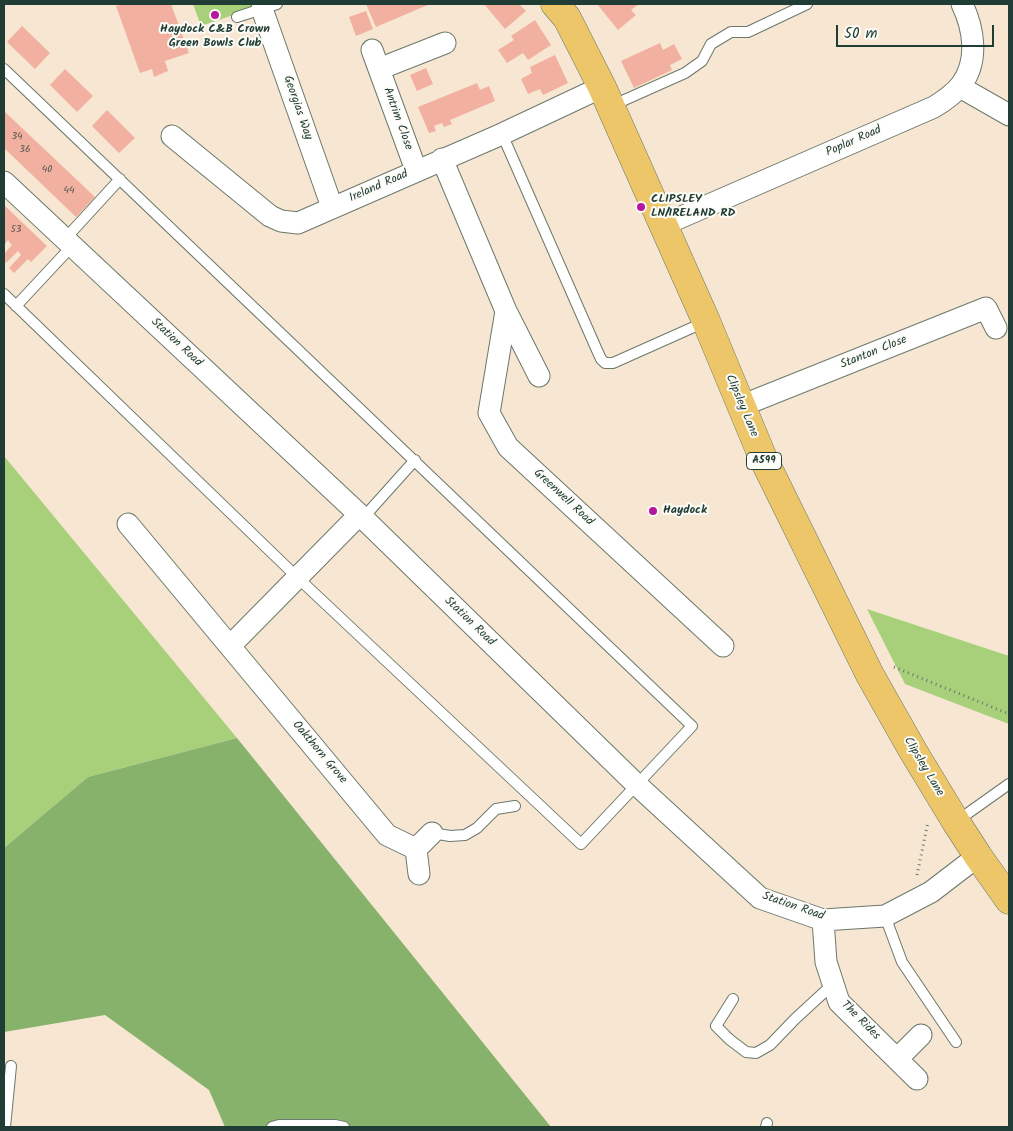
<!DOCTYPE html>
<html>
<head>
<meta charset="utf-8">
<style>
  body { margin:0 }
  #map { position:relative; width:1013px; height:1131px; overflow:hidden; background:#f7e6d1; font-family:Kalam,sans-serif }
  canvas { display:block }
  .frame { position:absolute; inset:0; border:5px solid #1f3d34; pointer-events:none }
  .scale { position:absolute; left:836px; top:25px; width:158px; height:22px; box-sizing:border-box; border:2px solid #1f3d34; border-top:0; padding-left:6px; font-size:15px; line-height:18px; white-space:nowrap; color:#1f3d34; -webkit-text-stroke:4px #fdfcf7; paint-order:stroke }
</style>
</head>
<body>
<div id="map">
<canvas width="1013" height="1131"></canvas>
<div class="frame"></div>
<div class="scale">50 m</div>
</div>
<script>
const ctx = document.querySelector('canvas').getContext('2d');
ctx.lineJoin = 'round';
function fill(path, color) {
  ctx.fillStyle = color;
  ctx.fill(path, 'evenodd');
}
function trace(path, color, width, dash) {
  ctx.strokeStyle = color;
  ctx.lineWidth = width;
  ctx.lineCap = dash ? 'butt' : 'round';
  ctx.setLineDash(dash || []);
  ctx.stroke(path);
}
function write(font, color, halo, rows, align = 'center') {
  ctx.font = font + ' Kalam,sans-serif';
  ctx.lineWidth = 4;
  ctx.setLineDash([]);
  ctx.textBaseline = 'middle';
  ctx.strokeStyle = halo;
  ctx.fillStyle = color;
  for (const [text, x, y, turn = 0] of rows) {
    ctx.save();
    ctx.translate(x, y);
    ctx.rotate((+turn || 0) * Math.PI / 180);
    ctx.textAlign = isNaN(turn) ? turn : align;
    if (halo) ctx.strokeText(text, 0, 0);
    ctx.fillText(text, 0, 0);
    ctx.restore();
  }
}
fill(new Path2D(`
  M193 4H265L201 26Z
  M4 456 237 738 88 777 4 848Z
  M867 609 1009 656V724L905 684Z`), '#a8d07b');
fill(new Path2D(`
  M237 738 551 1127H225L209 1090 105 1015 4 1032V848L88 777Z`), '#86b26b');
fill(new Path2D(`
  M124 4H171L189 53 165 61 168 71 154 77 152 69 140 73 116 6Z
  M366 4H430L376 27Z
  M484 4H519L526 11 505 29Z
  M597 4H639L631 10 636 15 618 30Z
  M366 11 373 29 356 36 349 17Z
  M535 20 551 45 528 60 523 53 507 63 498 50 514 40 511 36Z
  M22 26 50 53 35 69 7 42Z
  M660 43 663 50 674 44 682 59 670 65 672 70 634 88 621 61Z
  M555 55 568 83 543 95 540 89 528 94 521 79 532 73 530 67Z
  M426 68 433 84 417 91 410 75Z
  M65 69 93 96 77 112 50 85Z
  M477 83 480 90 489 86 495 101 450 120 452 124 444 127 442 123 434 126 436 131 429 133 418 107Z
  M107 110 135 138 119 153 92 126Z
  M4 111 95 197 76 217 4 148Z
  M4 205 47 246 31 262 28 259 14 273 9 268 21 255 18 251 6 263 4 261V254L12 245 8 240 4 245Z`), '#f2b0a1');
const service = new Path2D(`
  M237 17 277 4
  M4 69 692 726 581 844 298 578 4 294
  M611 106 685 73 702 61 711 44 731 32H748L807 4
  M502 134 596 348 601 359 605 363H613L705 322
  M65 239 120 179
  M16 306 72 246
  M363 518 415 460
  M957 821 1009 784
  M432 833 450 836 465 835 477 828 496 809 515 806
  M885 916 902 962 956 1042
  M733 999 716 1026 729 1039 746 1052 756 1053 770 1045 795 1019 833 984
  M5 1127 11 1066
  M272 1127 279 1125H335L344 1127
  M766 1127 767 1123`);
const minor = new Path2D(`
  M262 9 332 207
  M372 50 416 170
  M379 69 445 43
  M960 87 1009 115
  M172 136 270 216 281 221 298 223 502 134 602 87
  M442 159 506 311 539 376
  M4 182 363 518 637 785 760 898 823 920 885 916 931 892 978 856
  M663 225 934 107C944 101 954 94 961 85 979 61 974 29 962 4
  M506 311 489 413 508 447 723 646
  M741 406 986 308 996 328
  M128 524 387 835 416 849
  M230 646 359 515
  M419 874 416 849 432 833
  M823 920 826 962 839 1002 917 1079
  M897 1059 921 1035`);
const primary = new Path2D(`
  M555 4 567 18 602 87 706 321 763 458 870 675 913 751 956 822 978 856 1009 900`);
trace(service, '#6b786b', 12);
trace(minor, '#6b786b', 23);
trace(primary, '#6b786b', 29);
trace(new Path2D(`
  M894 667 1009 714
  M917 875 928 822`), '#6b786b', 3, [1, 4]);
trace(service, '#fff', 10);
trace(minor, '#fff', 21);
trace(primary, '#ecc669', 28);
for (const [x, y, r, color] of [
  [215,15,5,"#b5179e"],
  [641,207,5,"#b5179e"],
  [653,511,5,"#b5179e"]
]) {
  const dot = new Path2D();
  dot.arc(x, y, r, 0, 2 * Math.PI);
  ctx.fillStyle = color;
  ctx.fill(dot);
  trace(dot, '#fdfcf7', 2);
}
write('10px', '#545a4f', null, [
  ["34",17,137],
  ["36",25,150],
  ["40",47,170],
  ["44",69,191],
  ["53",16,230]
]);
for (const [x, y, w] of [
  [764,461,35]
]) {
  const box = new Path2D();
  box.roundRect(x - w / 2, y - 8.5, w, 17, 4);
  ctx.fillStyle = '#fdfcf7';
  ctx.fill(box);
  trace(box, '#1f3d34', 1);
}
write('bold 11px', '#1f3d34', null, [
  ["A599",764,461]
]);
write('bold 12px', '#1f3d34', '#fdfcf7', [
  ["Haydock C&B Crown",215,30,"center"],
  ["Green Bowls Club",215,44,"center"],
  ["CLIPSLEY",651,200],
  ["LN/IRELAND RD",651,214],
  ["Haydock",663,511]
], 'left');
write('12px', '#1f3d34', '#fdfcf7', [
  ["Georgias Way",297,108,71],
  ["Antrim Close",397,119,70],
  ["Poplar Road",854,142,-24],
  ["Ireland Road",379,187,-24],
  ["Station Road",176,343,43],
  ["Stanton Close",874,353,-22],
  ["Clipsley Lane",741,406,67],
  ["Greenwell Road",563,498,43],
  ["Station Road",469,622,44],
  ["Oakthorn Grove",319,753,50],
  ["Clipsley Lane",923,767,59],
  ["Station Road",793,907,19],
  ["The Rides",860,1021,45]
]);
</script>
</body>
</html>
